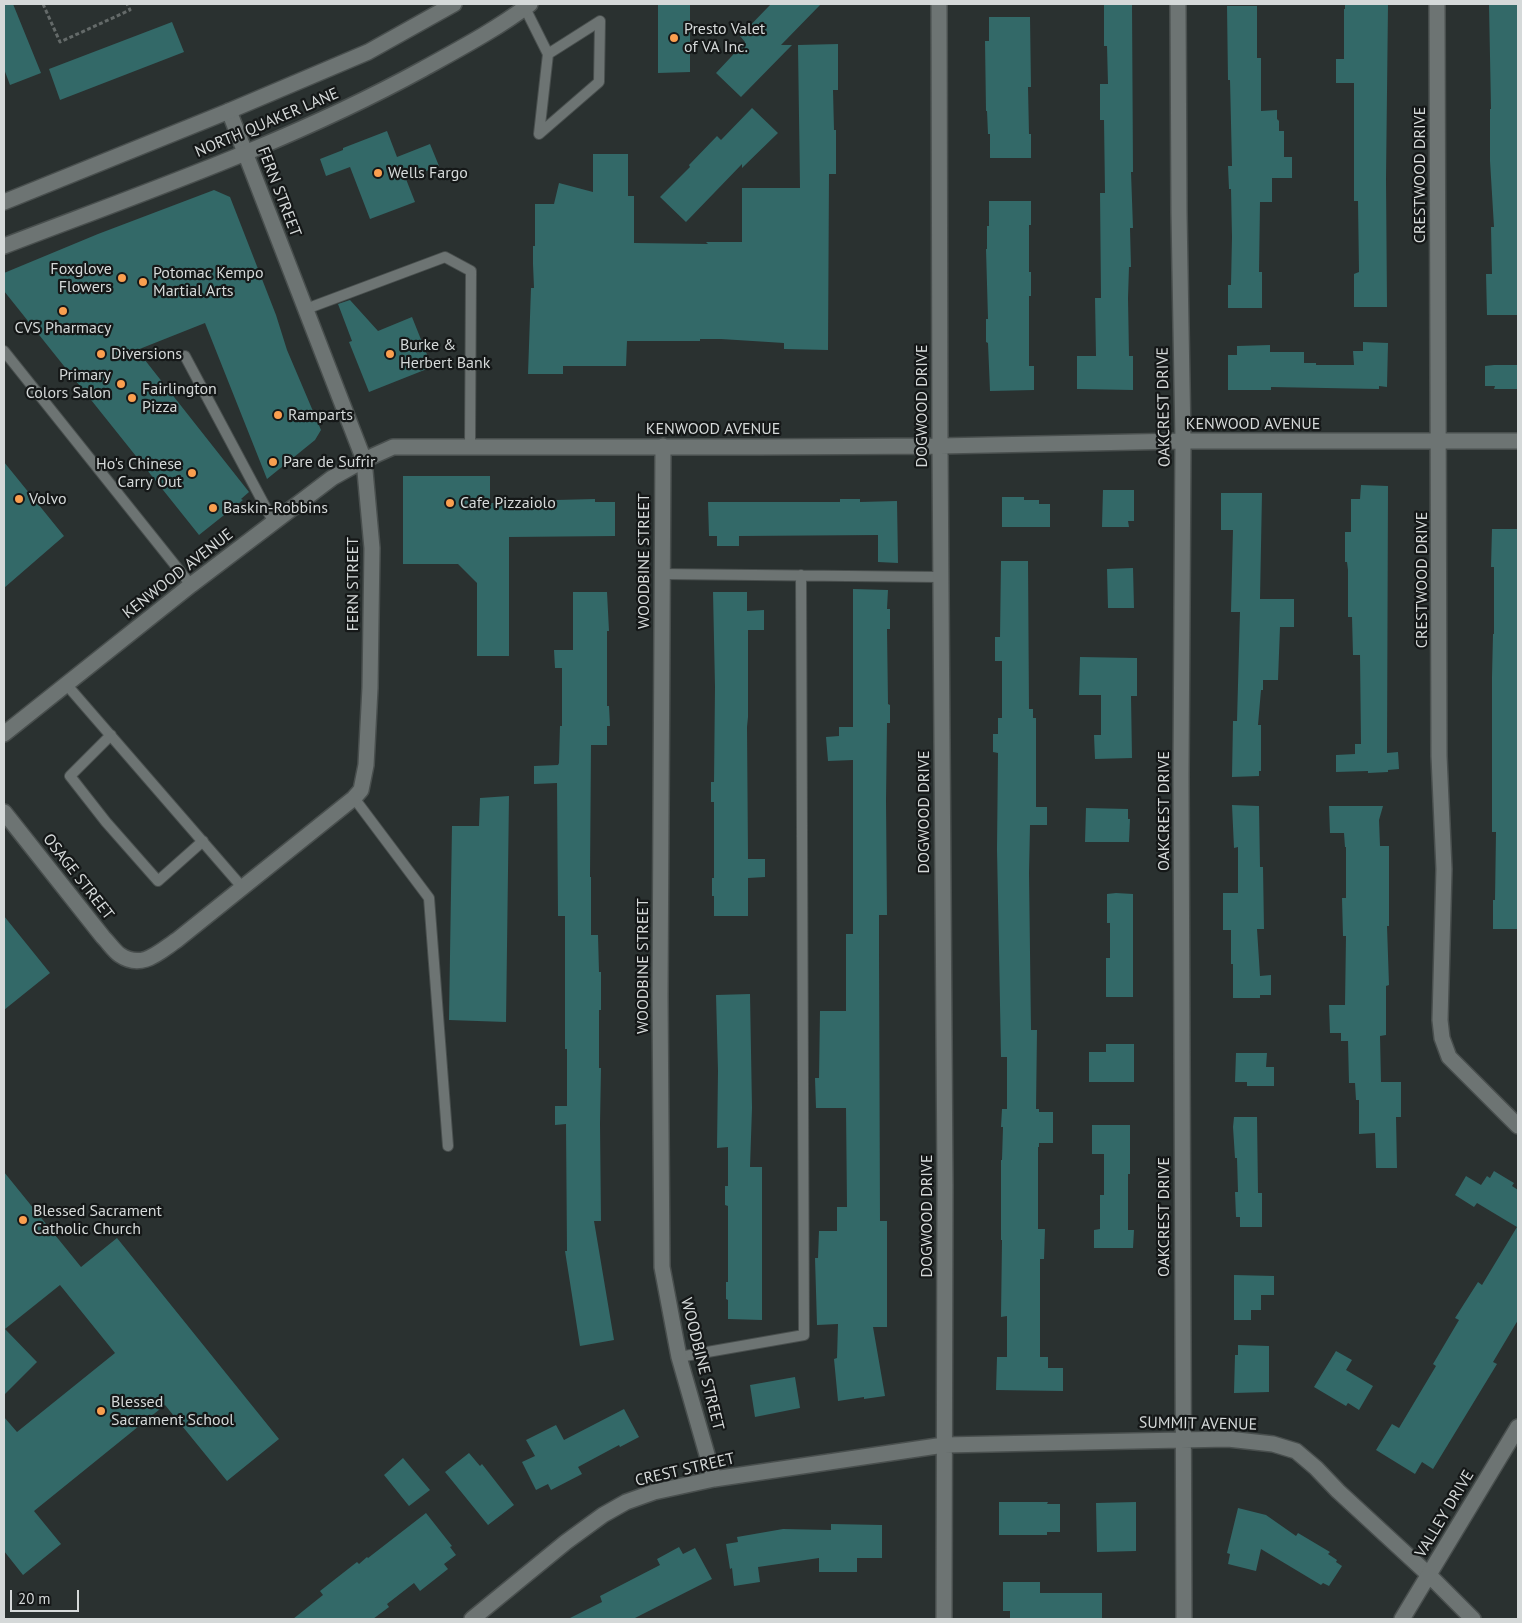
<!DOCTYPE html>
<html>
<head>
<meta charset="utf-8">
<style>
  body { margin:0 }
  #map { position:relative; width:1522px; height:1623px; overflow:hidden; background:#2a3130; font-family:"PT Sans",sans-serif }
  canvas { display:block }
  .frame { position:absolute; inset:0; border:5px solid #d5d9d9; pointer-events:none }
  .scale { position:absolute; left:10px; top:1590px; width:69px; height:22px; box-sizing:border-box; border:2px solid #d5d9d9; border-top:0; padding-left:6px; font-size:15px; line-height:18px; white-space:nowrap; color:#d5d9d9; -webkit-text-stroke:4px #151818; paint-order:stroke }
</style>
</head>
<body>
<div id="map">
<canvas width="1522" height="1623"></canvas>
<div class="frame"></div>
<div class="scale">20 m</div>
</div>
<script>
const ctx = document.querySelector('canvas').getContext('2d');
ctx.lineJoin = 'round';
function fill(path, color) {
  ctx.fillStyle = color;
  ctx.fill(path, 'evenodd');
}
function trace(path, color, width, dash) {
  ctx.strokeStyle = color;
  ctx.lineWidth = width;
  ctx.lineCap = dash ? 'butt' : 'round';
  ctx.setLineDash(dash || []);
  ctx.stroke(path);
}
function write(font, color, halo, rows, align = 'center') {
  ctx.font = font + ' "PT Sans",sans-serif';
  ctx.lineWidth = 4.5;
  ctx.setLineDash([]);
  ctx.textBaseline = 'middle';
  ctx.strokeStyle = halo;
  ctx.fillStyle = color;
  for (const [text, x, y, turn = 0] of rows) {
    ctx.save();
    ctx.translate(x, y);
    ctx.rotate((+turn || 0) * Math.PI / 180);
    ctx.textAlign = isNaN(turn) ? turn : align;
    if (halo) ctx.strokeText(text, 0, 0);
    ctx.fillText(text, 0, 0);
    ctx.restore();
  }
}
fill(new Path2D(`
  M4 4H13L41 73 10 85 4 69Z
  M658 4H690V72L658 73Z
  M771 4H821L781 45H792L741 97 716 73 745 42 740 36Z
  M1104 4H1132L1133 172H1131L1133 228H1130L1131 267H1129L1128 298 1129 356H1133V390L1077 389V356H1096L1095 298H1101L1100 193H1105L1104 120H1100V84H1108L1107 46H1104Z
  M1345 4 1388 5 1386 179 1387 307H1354V274L1359 272 1358 201H1354V83H1336V59H1344V9H1345Z
  M1489 4H1518V315H1487L1486 274H1492L1491 227H1494L1490 161V109H1491Z
  M1227 6H1257V58H1261V111L1277 110V119L1279 121V131H1284V157H1292V178H1272V202H1260L1259 272H1262V308H1228V285H1231L1232 237 1231 189H1229L1228 166H1232L1230 80H1228Z
  M989 17H1030L1031 87H1028L1029 134H1031V158H990V134H988L987 111H986L985 41H989Z
  M172 22 184 52 60 100 49 69Z
  M838 44V90H833L834 130H836V174H829L828 350 784 349V343L721 339H700V341H627L626 366H563V374H528L531 288H534L533 264V246H535V204H554L559 183 593 192V154H628V196H634V243L708 244 706 242H742V188H800L798 45Z
  M752 108 778 133 742 168V164L686 222 660 197 690 167 689 165 717 136 721 140Z
  M387 131 397 157 430 144 439 166 406 179 415 202 370 219 350 167 326 176 320 159 343 150V148Z
  M214 190 230 197 276 315 287 350 321 430 315 440 267 479 205 323 137 350 249 492 241 499 243 500 199 535 4 291V273L98 234Z
  M989 201H1031V225H1029V272H1031V296H1029V366H1034V390L990 391 988 343 986 342V319H988L986 249H987V226H989Z
  M350 300 378 331 412 317 432 367 369 392 349 342 352 341 338 304Z
  M1363 342 1388 343 1387 387 1379 386V389L1271 387V390H1228V355H1237V346L1270 345V352H1304V363H1316V365H1354L1353 351H1363Z
  M1494 365H1518V389H1494L1495 386H1485V366Z
  M4 462 64 536 4 588Z
  M403 476H490V503H556V500L595 499V502H615V536L509 537V656H477V583L458 564H403Z
  M1361 485 1388 486 1387 753 1398 752 1399 769 1388 770V772L1368 773V771L1336 772V755L1355 754V744H1361L1360 655H1353L1352 617H1348V570L1347 562H1345V532H1351V499H1360Z
  M1103 490H1134V521H1128L1129 527H1102Z
  M1221 493H1262L1260 599H1294V627H1280L1278 680H1263V690H1261L1258 725H1261V771H1259V776L1232 777 1233 721H1237L1240 612H1231L1233 530H1221Z
  M1002 497H1024V500H1039V504H1050V527H1002Z
  M840 499H860V502L897 501 898 563 878 562V535L739 536V546H717V536H709L708 502H840Z
  M1492 529H1518V929H1493V900H1495L1496 832H1492V677L1493 634H1494V567H1491Z
  M1001 561H1028L1029 709H1033V718H1036V807H1047V825H1030L1029 873 1031 1030H1037L1036 1109H1039V1112H1053V1143H1039V1147H1038V1229H1045L1044 1259H1040V1357H1048V1368H1063V1391L996 1390 997 1357H1007V1316L1001 1317 1002 1240H1001V1160H1002L1003 1127H1001L1002 1109H1007V1057H1001L997 849 998 753 993 752V734H998V718H1002V661H995V637H1000Z
  M1133 568 1134 608H1108L1107 569Z
  M853 589 888 590 887 609H890V629H887L888 704 890 705V723H887L886 801 887 915H879V953L880 1221H887V1327H873L885 1396 864 1399V1397L838 1401 834 1359 837 1358 838 1324 817 1325 815 1258H818L819 1231H837V1207H847L846 1108H816L815 1078H819L820 1011H846V934H853V760L828 761 826 737 839 736V727H853Z
  M573 592H607L609 631H607V706H609L610 726H607V745H591L590 877H591V935H598L599 972H601V1010H599V1068H601L600 1124 601 1221H594L614 1340 580 1346 565 1251H567L566 1124 555 1125V1106H567V1049H565V916H558L557 783 534 784V766L558 765 559 763 560 726H562V668H555L554 650H573Z
  M713 592H747V611L764 610V630H748V717L747 727 748 859H765V877L748 878V916H714V896H712V878H714V802H711V782H714L715 687Z
  M1080 657 1137 658V696H1131L1132 758 1095 759 1094 735H1101V695H1079Z
  M509 796 506 1022 449 1020 452 826H479L480 798Z
  M1232 805 1259 806 1260 867H1263L1264 929H1257L1260 976 1271 975V995H1260V998H1233V964H1231V930H1223V893H1238V847L1234 848Z
  M1329 806H1383L1379 820 1380 846H1389V926H1387L1389 985 1386 986V1035L1380 1036 1381 1082H1401V1117H1396L1397 1168H1376L1375 1133 1359 1134V1100H1356L1355 1083H1349L1348 1041H1341V1033H1330L1329 1005H1345L1346 936H1343L1342 898H1346V847H1345L1344 833H1330Z
  M1086 808 1128 809V819H1130L1129 842H1085Z
  M1116 893 1133 894V997H1106V958H1110V923H1107V894Z
  M4 916 50 973 4 1010Z
  M750 994 752 1108 750 1167H762V1320L728 1319V1300L726 1299V1282H728V1206L725 1205V1186H728V1147L717 1148 718 1071 716 995Z
  M1106 1044H1134V1082H1089V1052H1106Z
  M1236 1053H1267L1266 1067H1274V1086H1247V1082H1235Z
  M1234 1117H1257L1258 1193H1262V1227H1240V1217H1236L1235 1192H1238L1237 1158H1235L1233 1127Z
  M1092 1125H1130V1174H1128V1230H1134L1133 1248H1094V1230L1100 1229V1195H1104V1154H1092Z
  M1494 1171 1514 1183 1512 1186 1518 1190V1320L1493 1362 1497 1364 1433 1469 1422 1462 1415 1474 1376 1450 1392 1424 1399 1428 1436 1366 1433 1364 1459 1320 1455 1318 1478 1282 1482 1285 1517 1227 1477 1203 1474 1207 1455 1195 1466 1176 1481 1185 1487 1176 1490 1178Z
  M4 1172 81 1267 117 1238 279 1439 227 1481 165 1405 34 1511 61 1544 23 1575 4 1551V1417L17 1432 115 1353 60 1285 5 1329 37 1362 4 1395Z
  M1234 1275 1274 1276V1295H1261V1310H1251V1320H1234Z
  M1238 1345 1269 1346V1392L1234 1393 1235 1355H1238Z
  M1336 1351 1352 1360 1346 1370 1373 1386 1359 1410 1348 1403 1346 1406 1314 1387Z
  M795 1377 800 1408 755 1417 750 1385Z
  M624 1409 639 1437 620 1447 619 1445 578 1467 582 1474 551 1490 548 1484 536 1490 522 1462 535 1456 526 1440 556 1425 564 1440Z
  M469 1453 480 1466 482 1464 514 1505 488 1525 445 1472Z
  M403 1458 430 1490 409 1506 384 1475Z
  M999 1502H1048L1047 1504H1060V1532H1047V1535H999Z
  M1136 1502V1551L1097 1552 1096 1503Z
  M1238 1508 1266 1515 1296 1536 1298 1533 1330 1552 1328 1554 1337 1560 1336 1562 1342 1566 1329 1586 1323 1583 1321 1585 1261 1549 1256 1571 1228 1564 1230 1554 1227 1553Z
  M426 1513 452 1546 450 1547 456 1555 444 1564 448 1569 420 1591 414 1583 387 1604 389 1607 373 1619H293L323 1595 320 1591 357 1562 359 1564 367 1557 368 1558Z
  M831 1524 882 1525V1558H857V1572H819V1558L758 1567 760 1582 734 1586 732 1568 730 1569 726 1544 738 1542 737 1537 783 1529 831 1530Z
  M679 1547 683 1554 695 1548 712 1579 633 1619H568L602 1602 600 1596 660 1565 657 1559Z
  M1003 1582H1040V1593H1102V1619H1010V1611H1003Z`), '#336968');
const service = new Path2D(`
  M523 4 548 54 600 21 599 82 539 134 548 54
  M306 309 445 257 471 271 470 447
  M4 351 191 585
  M185 356 274 523
  M661 574 940 577
  M66 684 242 887
  M111 735 70 776 106 822 158 881 203 841
  M354 798 429 898 448 1146
  M679 1357 804 1335 801 575`);
const minor = new Path2D(`
  M939 4 940 446 945 1184 944 1619
  M1178 4 1179 213 1183 441 1181 774 1184 1619
  M1437 4 1439 756 1444 869 1440 1020 1442 1038 1449 1057 1518 1126
  M663 446 660 996 662 1267 679 1357 714 1479
  M4 734 191 585 332 478 364 460 393 447H758L940 446 1183 441H1518
  M4 812 103 937C109 943 114 951 120 955 142 970 159 952 177 940L354 798 361 790 366 765 370 688 372 548 364 460 229 111
  M472 1619 566 1542 603 1515 626 1502 654 1492 714 1479 944 1445 1228 1439 1273 1444 1296 1451 1316 1468 1338 1491 1429 1575`);
const tertiary = new Path2D(`
  M1429 1575 1473 1619
  M1402 1619 1518 1427`);
const secondary = new Path2D(`
  M4 202 229 111 368 52 454 4
  M4 246C145 192 290 142 423 69 459 49 497 29 530 4`);
trace(service, '#494f4e', 12);
trace(minor, '#494f4e', 18);
trace(tertiary, '#494f4e', 18);
trace(secondary, '#494f4e', 18);
trace(new Path2D(`
  M43 4 60 42 130 10 127 4`), '#646a69', 3, [4, 2.5]);
trace(service, '#6d7473', 10);
trace(minor, '#6d7473', 15);
trace(tertiary, '#6d7473', 15);
trace(secondary, '#6d7473', 15);
for (const [x, y, r, color] of [
  [674,38,5,"#fa9f4f"],
  [378,173,5,"#fa9f4f"],
  [122,278,5,"#fa9f4f"],
  [143,282,5,"#fa9f4f"],
  [63,311,5,"#fa9f4f"],
  [101,354,5,"#fa9f4f"],
  [390,354,5,"#fa9f4f"],
  [121,384,5,"#fa9f4f"],
  [132,398,5,"#fa9f4f"],
  [278,415,5,"#fa9f4f"],
  [273,462,5,"#fa9f4f"],
  [192,473,5,"#fa9f4f"],
  [19,499,5,"#fa9f4f"],
  [450,503,5,"#fa9f4f"],
  [213,508,5,"#fa9f4f"],
  [23,1220,5,"#fa9f4f"],
  [101,1411,5,"#fa9f4f"]
]) {
  const dot = new Path2D();
  dot.arc(x, y, r, 0, 2 * Math.PI);
  ctx.fillStyle = color;
  ctx.fill(dot);
  trace(dot, '#151818', 2);
}
write('16px', '#d5d9d9', '#151818', [
  ["Presto Valet",684,29],
  ["of VA Inc.",684,47],
  ["Wells Fargo",388,173],
  ["Foxglove",112,269,"right"],
  ["Flowers",112,287,"right"],
  ["Potomac Kempo",153,273],
  ["Martial Arts",153,291],
  ["CVS Pharmacy",63,328,"center"],
  ["Burke &",400,345],
  ["Herbert Bank",400,363],
  ["Diversions",111,354],
  ["Primary",111,375,"right"],
  ["Colors Salon",111,393,"right"],
  ["Fairlington",142,389],
  ["Pizza",142,407],
  ["Ramparts",288,415],
  ["Pare de Sufrir",283,462],
  ["Ho's Chinese",182,464,"right"],
  ["Carry Out",182,482,"right"],
  ["Volvo",29,499],
  ["Cafe Pizzaiolo",460,503],
  ["Baskin-Robbins",223,508],
  ["Blessed Sacrament",33,1211],
  ["Catholic Church",33,1229],
  ["Blessed",111,1402],
  ["Sacrament School",111,1420]
], 'left');
write('16px', '#d5d9d9', '#151818', [
  ["NORTH QUAKER LANE",267,123,-23],
  ["CRESTWOOD DRIVE",1420,175,-90],
  ["FERN STREET",279,192,69],
  ["DOGWOOD DRIVE",922,406,-90],
  ["OAKCREST DRIVE",1164,407,-91],
  ["KENWOOD AVENUE",1253,424],
  ["KENWOOD AVENUE",713,429],
  ["WOODBINE STREET",644,561,-90],
  ["KENWOOD AVENUE",178,574,-38],
  ["CRESTWOOD DRIVE",1422,580,-90],
  ["FERN STREET",353,584,-90],
  ["OAKCREST DRIVE",1164,811,-90],
  ["DOGWOOD DRIVE",924,812,-90],
  ["OSAGE STREET",78,877,52],
  ["WOODBINE STREET",643,966,-90],
  ["DOGWOOD DRIVE",927,1216,-90],
  ["OAKCREST DRIVE",1164,1217,-90],
  ["WOODBINE STREET",702,1364,76],
  ["SUMMIT AVENUE",1198,1424,1],
  ["CREST STREET",685,1470,-13],
  ["VALLEY DRIVE",1445,1514,-59]
]);
</script>
</body>
</html>
